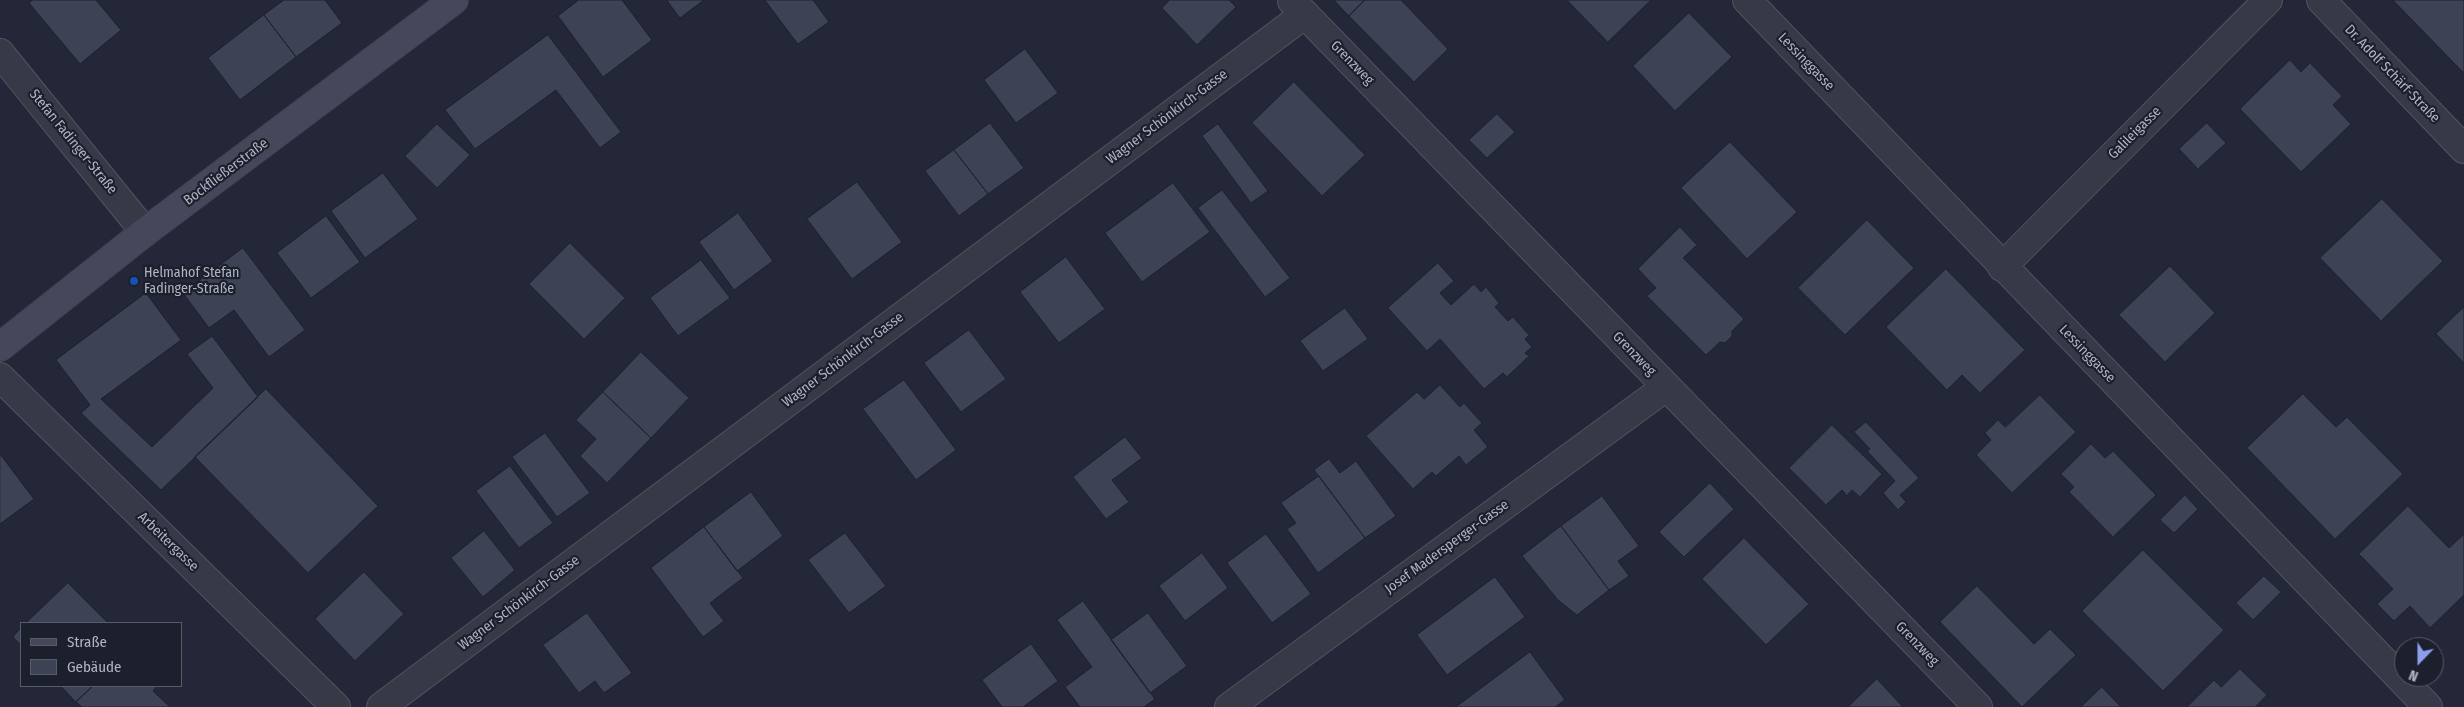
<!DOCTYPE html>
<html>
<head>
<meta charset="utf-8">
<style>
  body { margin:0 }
  #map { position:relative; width:2464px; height:707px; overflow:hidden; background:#232737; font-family:"Fira Sans Condensed",sans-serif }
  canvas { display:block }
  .legend { position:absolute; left:20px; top:622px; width:162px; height:65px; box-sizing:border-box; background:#1c1f2c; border:1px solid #585b68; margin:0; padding:6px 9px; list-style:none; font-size:15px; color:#b1b4c3 }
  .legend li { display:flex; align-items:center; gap:10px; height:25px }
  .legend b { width:25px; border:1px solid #585b68 }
  .north { position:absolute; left:2394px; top:637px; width:50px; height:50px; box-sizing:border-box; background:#1c1f2c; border:1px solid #585b68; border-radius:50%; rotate:202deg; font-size:14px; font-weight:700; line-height:20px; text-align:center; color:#b1b4c3 }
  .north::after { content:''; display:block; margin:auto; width:18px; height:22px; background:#8d9eed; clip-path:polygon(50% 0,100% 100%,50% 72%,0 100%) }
</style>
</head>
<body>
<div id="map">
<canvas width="2464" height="707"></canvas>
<ul class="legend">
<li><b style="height:6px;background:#45485a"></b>Straße</li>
<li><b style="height:14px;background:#3d4254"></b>Gebäude</li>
</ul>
<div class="north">N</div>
</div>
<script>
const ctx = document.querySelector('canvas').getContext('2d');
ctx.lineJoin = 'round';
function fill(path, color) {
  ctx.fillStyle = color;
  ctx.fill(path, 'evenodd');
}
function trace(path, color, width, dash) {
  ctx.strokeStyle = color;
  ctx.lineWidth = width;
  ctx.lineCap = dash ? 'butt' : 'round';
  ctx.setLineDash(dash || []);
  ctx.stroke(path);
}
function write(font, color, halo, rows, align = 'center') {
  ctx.font = font + ' "Fira Sans Condensed",sans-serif';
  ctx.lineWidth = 4.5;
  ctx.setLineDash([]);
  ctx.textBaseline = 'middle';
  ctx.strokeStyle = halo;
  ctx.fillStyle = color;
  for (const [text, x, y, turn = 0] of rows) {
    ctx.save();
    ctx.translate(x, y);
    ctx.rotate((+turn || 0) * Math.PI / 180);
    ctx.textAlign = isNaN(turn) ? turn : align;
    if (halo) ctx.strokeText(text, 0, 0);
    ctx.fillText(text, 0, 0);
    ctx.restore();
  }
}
const building = new Path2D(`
  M33 0H96L121 30 80 64 29 3Z
  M284 0H325L342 23 296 57 264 15Z
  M579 0H622L652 40 603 77 558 16Z
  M667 0H704L680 18Z
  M765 0H813L829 22 798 44Z
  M1170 0H1229L1236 7 1197 45 1162 8Z
  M1334 0H1365L1349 16Z
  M1365 0H1401L1448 49 1414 82 1349 16Z
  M1567 0H1651L1608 42Z
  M2393 0H2464V73Z
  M1689 13 1732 57 1675 111 1633 66Z
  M264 15 296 57 240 100 208 58Z
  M548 35 621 132 600 148 556 90 475 149 445 110Z
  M1025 49 1058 93 1016 123 984 80Z
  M2290 60 2301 72 2310 63 2342 96 2333 105 2351 124 2301 172 2240 109Z
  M1294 82 1365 155 1322 196 1252 123Z
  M1497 114 1515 132 1487 158 1469 140Z
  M990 123 1024 168 988 194 954 150Z
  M2207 123 2226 143 2198 169 2179 149Z
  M437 124 470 155 437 188 405 156Z
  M1218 124 1268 191 1251 203 1202 136Z
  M1730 142 1797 212 1747 259 1681 188Z
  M954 150 988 194 959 216 925 171Z
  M383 173 418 219 365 258 331 211Z
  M857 182 902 242 852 279 807 219Z
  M1173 183 1210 232 1142 282 1105 233Z
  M1222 190 1290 278 1265 297 1198 208Z
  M2382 199 2443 261 2381 321 2320 258Z
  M738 213 773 261 734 290 699 242Z
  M326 216 360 262 311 298 277 253Z
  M1867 220 1914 268 1845 335 1798 288Z
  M1680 227 1697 245 1683 258 1744 319 1732 331V336L1725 343 1720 342 1706 355 1647 296 1656 288 1638 269Z
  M570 243 625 298 584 339 529 284Z
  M243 248 305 330 269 357 234 310 209 328 183 293Z
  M1066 257 1105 309 1059 343 1020 292Z
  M701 260 730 298 678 336 650 298Z
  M1438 263 1454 281 1440 293 1451 305 1474 284 1481 292 1486 287 1499 303 1495 307 1508 321 1513 317 1529 335 1525 339 1532 347 1525 353 1529 356 1507 377 1503 373 1484 389 1440 339 1427 351 1388 308Z
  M2170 266 2215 313 2165 362 2119 315Z
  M1946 269 2025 350 1980 393 1962 375 1947 390 1886 327Z
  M146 293 181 340 101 399 152 447 213 388 187 354 212 336 258 397 161 490 81 413 90 405 56 360Z
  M2464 307V363L2436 334Z
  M1345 308 1368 339 1323 371 1300 341Z
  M969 330 1006 379 961 412 924 363Z
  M641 352 689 398 651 438 603 392Z
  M904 380 956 450 916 480 863 409Z
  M1440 385 1460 407 1464 403 1482 423 1474 430 1488 447 1466 465 1459 456 1436 476 1432 472 1413 489 1366 436 1417 392 1424 399Z
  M266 389 378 506 308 573 195 457Z
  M603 392 651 438 607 483 580 456 596 439 576 420Z
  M2303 394 2336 427 2347 417 2403 474 2335 539 2247 448Z
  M2040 395 2076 432 2012 493 1976 455 1991 440 1985 433 1998 420 2005 427Z
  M1866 422 1919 478 1900 495 1906 502 1898 510 1883 493 1895 481 1867 451 1870 449 1854 432Z
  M1832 425 1882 474 1860 497 1852 490 1847 496 1842 490 1826 505 1789 468Z
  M545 433 590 493 557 517 512 457Z
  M1125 437 1142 458 1112 480 1129 502 1106 519 1073 477Z
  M2091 444 2105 458 2113 451 2156 495 2113 537 2069 492 2074 487 2061 474Z
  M0 454 34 499 0 524Z
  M1329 459 1340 473 1356 461 1396 516 1365 538 1314 470Z
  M510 466 553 523 519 548 476 491Z
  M1319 476 1365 538 1318 573 1287 529 1296 523 1281 503Z
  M1710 483 1734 509 1684 557 1659 532Z
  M751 492 783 536 737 571 704 527Z
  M2185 495 2198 509 2174 533 2160 520Z
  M1602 496 1639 546 1618 561 1629 576 1609 590 1561 526Z
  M2408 506 2449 548 2464 534V595L2430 628 2410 606 2394 621 2377 604 2393 589 2359 554Z
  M1561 526 1609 590 1577 615 1558 600 1522 556Z
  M704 527 743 578 710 603 724 621 703 637 651 568Z
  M484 531 515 570 483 597 451 558Z
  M845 533 886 586 849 613 808 560Z
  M1266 534 1311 594 1272 623 1227 563Z
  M1744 538 1809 604 1766 645 1702 579Z
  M2143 550 2224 630 2163 691 2082 611Z
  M1202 553 1228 588 1185 621 1159 586Z
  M364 572 404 614 355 661 315 619Z
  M2264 576 2281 592 2253 620 2236 603Z
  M1495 577 1525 617 1447 675 1417 635Z
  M68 583 108 623H26Z
  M1977 586 2034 644 2050 629 2076 655 2022 707 1940 622Z
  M1083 601 1155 699 1144 707H1080L1065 687 1092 667 1057 620Z
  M587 613 632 673 604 693 595 681 579 693 543 645Z
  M1148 613 1187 666 1150 693 1111 640Z
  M21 628V645L13 637Z
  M1031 644 1058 681 1023 707H1002L982 680Z
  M1530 652 1565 700 1555 707H1456Z
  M2240 669 2267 695 2255 707H2187L2214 680 2221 687Z
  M1877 679 1903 707H1848Z
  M61 686H93L76 702Z
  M93 686H157L153 691 170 707H82L76 702Z
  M2102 687 2121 707H2081Z`);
fill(building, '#3d4254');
trace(building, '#1e212e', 1);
const street = new Path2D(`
  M1747 0 2428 707
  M2321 0 2464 149
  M1292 1 1978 707
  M0 53 145 232
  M2002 267 2268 0
  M0 377 336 707
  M381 707 1305 14
  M1229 707 1666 387`);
const secondary = new Path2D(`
  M0 347 145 232 454 0`);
trace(street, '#515462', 30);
trace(secondary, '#404350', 30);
trace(street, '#363a47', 28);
trace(secondary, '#45485a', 28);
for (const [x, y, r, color] of [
  [134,281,5,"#1a4fb4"]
]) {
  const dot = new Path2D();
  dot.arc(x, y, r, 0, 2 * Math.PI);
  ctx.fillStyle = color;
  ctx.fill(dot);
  trace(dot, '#1c1f2c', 2);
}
write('14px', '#b1b4c3', '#1c1f2c', [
  ["Lessinggasse",1806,62,46],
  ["Grenzweg",1352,63,46],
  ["Dr. Adolf Schärf-Straße",2392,74,46],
  ["Wagner Schönkirch-Gasse",1167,117,-37],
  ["Galileigasse",2135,133,-45],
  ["Stefan Fadinger-Straße",73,142,51],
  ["Bockfließerstraße",226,172,-37],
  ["Grenzweg",1634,354,46],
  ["Lessinggasse",2087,354,46],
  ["Wagner Schönkirch-Gasse",843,360,-37],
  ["Arbeitergasse",168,542,44],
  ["Josef Madersperger-Gasse",1447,547,-36],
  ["Wagner Schönkirch-Gasse",519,603,-37],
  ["Grenzweg",1917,644,46]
]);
write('14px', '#b1b4c3', '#1c1f2c', [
  ["Helmahof Stefan",144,273],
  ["Fadinger-Straße",144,289]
], 'left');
</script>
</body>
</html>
